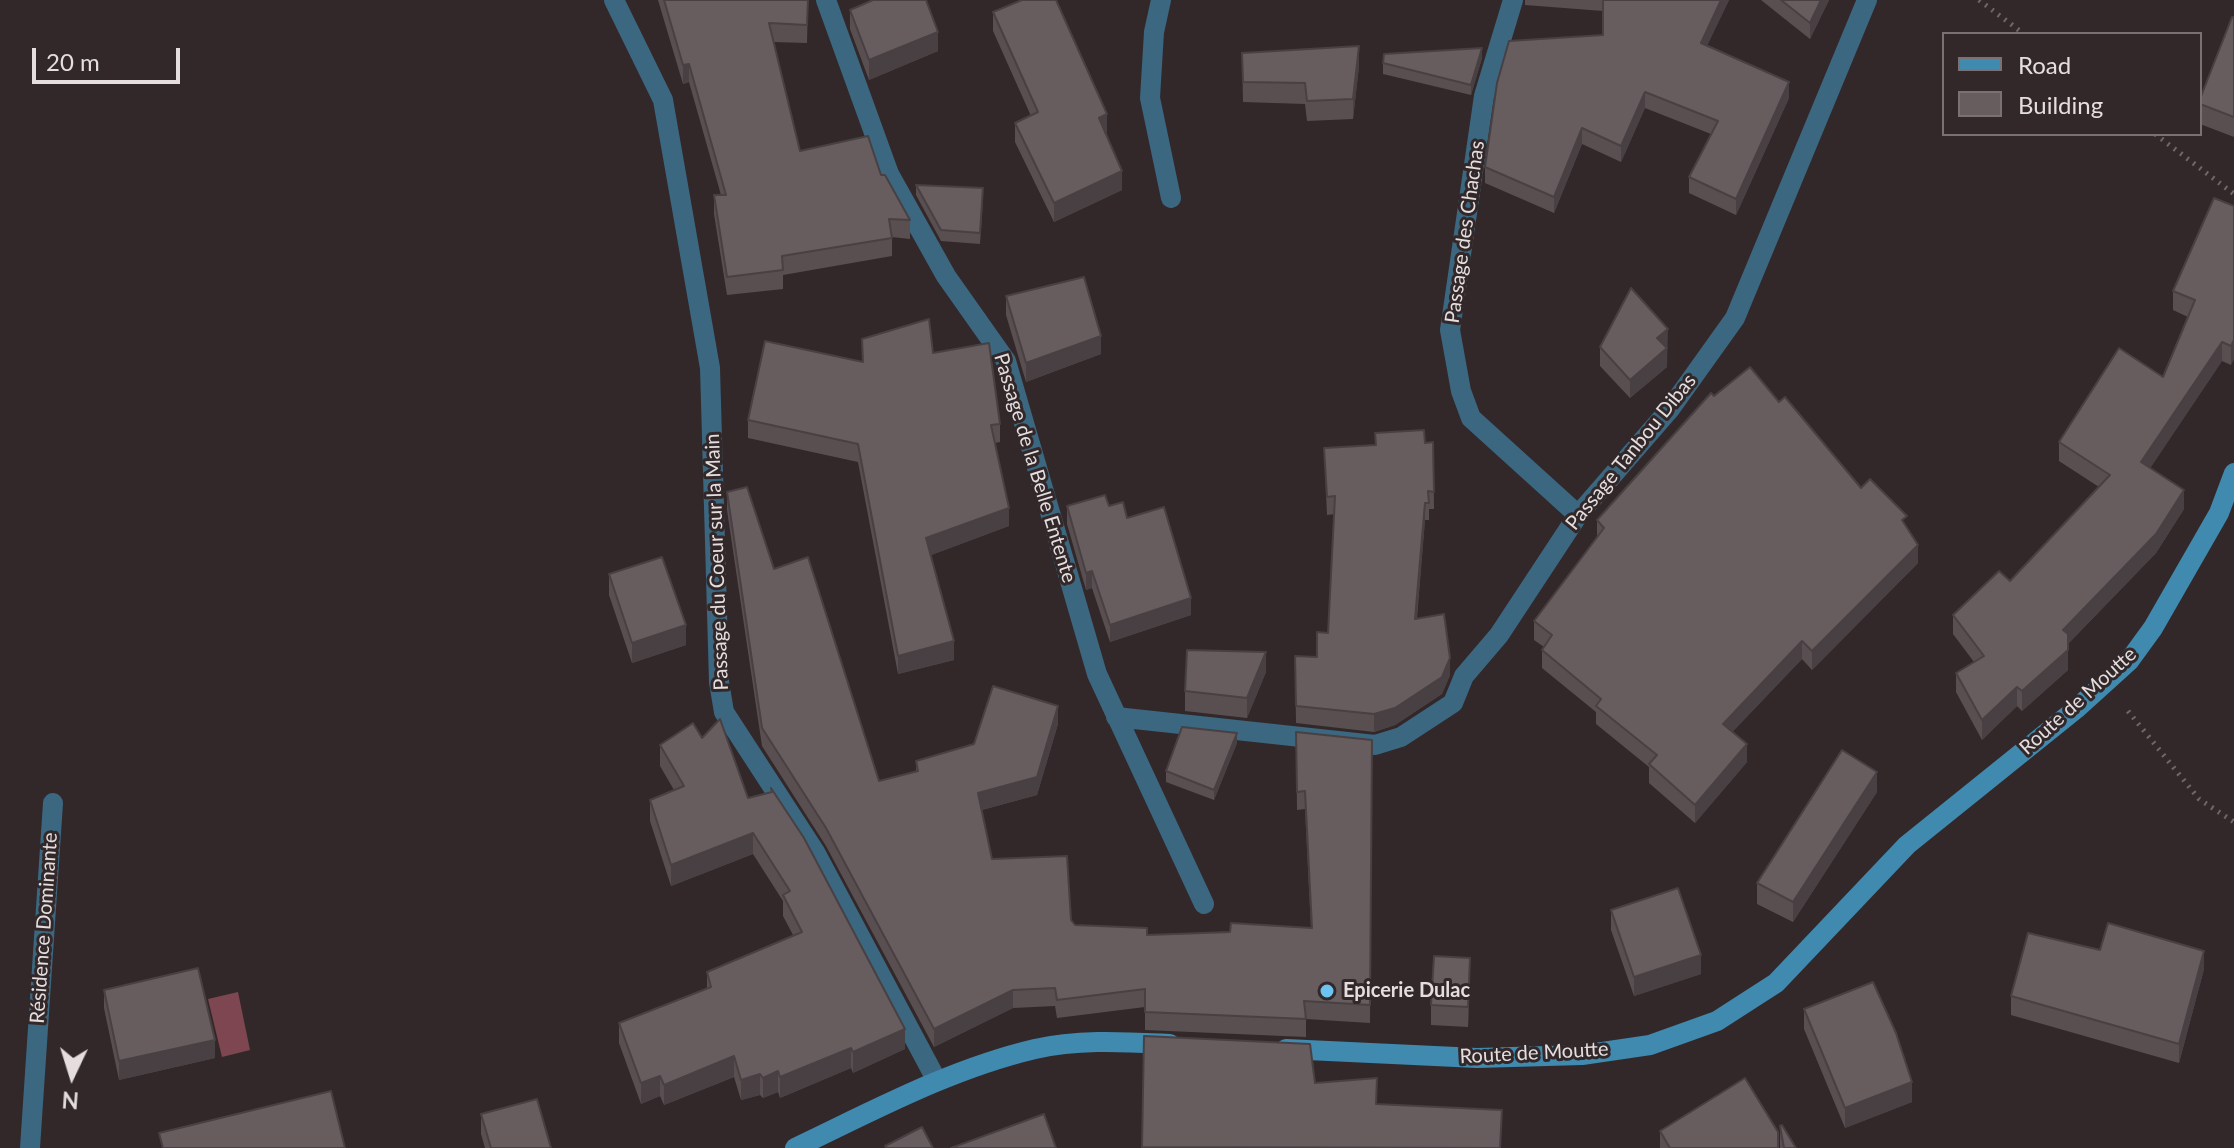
<!DOCTYPE html>
<html>
<head>
<meta charset="utf-8">
<style>
  body { margin:0 }
  #map { position:relative; width:2234px; height:1148px; overflow:hidden; background:#322829; font-family:Lato,sans-serif }
  canvas { display:block }
  .legend { position:absolute; left:1942px; top:32px; width:260px; height:104px; box-sizing:border-box; background:#322829; border:2px solid #7a7172; margin:0; padding:10px 14px; list-style:none; font-size:24px; color:#e5dedf }
  .legend li { display:flex; align-items:center; gap:16px; height:40px }
  .legend b { width:40px; border:2px solid #7a7172 }
  .north { position:absolute; left:32px; top:1036px; width:80px; height:80px; -webkit-text-stroke:6px #322829; paint-order:stroke; rotate:184deg; font-size:22px; font-weight:700; line-height:32px; text-align:center; color:#e5dedf }
  .north::after { content:''; display:block; margin:auto; width:28px; height:36px; background:#e5dedf; clip-path:polygon(50% 0,100% 100%,50% 72%,0 100%) }
  .scale { position:absolute; left:32px; top:48px; width:148px; height:36px; box-sizing:border-box; border:4px solid #e5dedf; border-top:0; padding-left:10px; font-size:24px; line-height:28px; white-space:nowrap; color:#e5dedf; -webkit-text-stroke:6px #322829; paint-order:stroke }
</style>
</head>
<body>
<div id="map">
<canvas width="2234" height="1148"></canvas>
<ul class="legend">
<li><b style="height:10px;background:#4089af"></b>Road</li>
<li><b style="height:22px;background:#675c5e"></b>Building</li>
</ul>
<div class="north">N</div>
<div class="scale">20 m</div>
</div>
<script>
const ctx = document.querySelector('canvas').getContext('2d');
ctx.lineJoin = 'round';
function fill(path, color) {
  ctx.fillStyle = color;
  ctx.fill(path, 'evenodd');
}
function trace(path, color, width, dash) {
  ctx.strokeStyle = color;
  ctx.lineWidth = width;
  ctx.lineCap = dash ? 'butt' : 'round';
  ctx.setLineDash(dash || []);
  ctx.stroke(path);
}
function write(font, color, halo, rows, align = 'center') {
  ctx.font = font + ' Lato,sans-serif';
  ctx.lineWidth = 6;
  ctx.setLineDash([]);
  ctx.textBaseline = 'middle';
  ctx.strokeStyle = halo;
  ctx.fillStyle = color;
  for (const [text, x, y, turn = 0] of rows) {
    ctx.save();
    ctx.translate(x, y);
    ctx.rotate((+turn || 0) * Math.PI / 180);
    ctx.textAlign = isNaN(turn) ? turn : align;
    if (halo) ctx.strokeText(text, 0, 0);
    ctx.fillText(text, 0, 0);
    ctx.restore();
  }
}
fill(new Path2D(`
  M238 992 250 1050 222 1057 208 999Z`), '#7e4651');
trace(new Path2D(`
  M1979 0 2024 34
  M2155 134 2234 194
  M2128 711 2199 799 2234 822`), '#6f6667', 5, [2, 6]);
trace(new Path2D(`
  M614 0 663 100 710 368 719 682 724 712 815 852 937 1081
  M826 0 889 174 946 276 1006 361 1097 674 1204 904
  M1161 0 1154 32 1150 98 1171 198
  M1513 0 1484 96 1450 330 1461 391 1471 418 1578 515
  M1116 717 1375 745 1401 737 1453 703 1464 676 1499 635 1578 515 1670 409 1735 318 1867 0
  M30 1148 53 803`), '#3c6780', 20);
trace(new Path2D(`
  M1286 1049 1477 1058 1582 1055 1650 1045 1717 1021 1776 983 1907 845 2076 709 2129 661 2153 628 2219 513 2234 473
  M795 1148C873 1111 950 1069 1035 1049 1079 1039 1125 1042 1170 1044`), '#4089af', 20);
fill(new Path2D(`
  M658 0H808L807 43 773 42 800 151 881 175 910 220V239L892 237V256L783 275V289L727 295 714 214V195H721L689 82 683 84Z
  M1525 0H1729L1707 45 1789 98 1736 215 1689 193V177L1711 134 1645 108 1621 162 1582 144 1554 213 1485 183V167L1603 35V11L1525 5Z
  M1761 0H1829L1810 39Z
  M850 10 938 51 869 80 850 29Z
  M993 12 1107 133H1106L1122 190 1054 222 1015 142V123L1031 116 993 31Z
  M2234 17V137L2200 124V99Z
  M1242 53 1359 66 1353 119 1307 121 1305 104 1243 102Z
  M1482 58 1471 95 1383 74V63Z
  M916 185 983 199 980 244 941 241 916 195Z
  M2234 206 2231 365 2222 361 2150 468 2184 509 2156 553 2068 644V670L2022 711 2017 706 1982 740 1956 692V673L1974 662 1953 634V615L2010 581 2099 487 2059 461V442L2163 377 2188 317 2173 310V291Z
  M1006 296 1101 354 1026 382 1006 315Z
  M862 339 933 353 1000 424V442L995 443 1009 526 931 555 954 660 898 674 858 462 748 438V420L862 362Z
  M1600 347H1668L1667 349V367L1630 398 1600 366Z
  M1714 396 1779 402 1861 488 1907 528 1918 563 1812 670 1802 659 1732 732 1747 762 1695 823 1649 783V767L1596 724V712L1542 668V650L1544 647 1534 640V621L1597 538V520Z
  M1375 433 1425 443 1433 442 1434 509H1429V520H1425L1417 618 1450 675 1442 694 1395 725 1374 732 1296 723 1295 656 1317 657 1328 633 1335 514 1327 515 1324 448 1375 445Z
  M727 492 774 569 879 781 916 772V761L1058 724 1037 795 982 810 992 859 1071 920 1075 925 1147 935 1311 928 1305 809 1297 810 1296 732 1372 740 1370 1023 1306 1019V1037L1145 1030V1007L1057 1018 1055 1006 1013 1008 934 1047 826 846 762 746 727 510Z
  M1067 506H1109L1127 518 1191 615 1110 642 1092 588 1086 590 1067 524Z
  M609 574 686 645 632 663 609 595Z
  M1266 672 1247 718 1185 711V691Z
  M702 738 748 798 771 793V788L905 1049 853 1073 851 1068 780 1098 778 1092 763 1098 760 1095 741 1100 734 1077 664 1105 660 1096 641 1104 619 1043V1023L707 989V972L793 935 783 916V901L753 854 671 886 650 821V800L674 790 660 766V745Z
  M1237 743 1214 800 1166 782V771Z
  M1877 792 1793 922 1757 904V883Z
  M1611 910 1701 974 1634 996 1611 930Z
  M2100 950 2204 969 2179 1063 2011 1015V996Z
  M1470 978 1468 1027 1431 1025V1005Z
  M104 990 215 1058 119 1080 104 1008Z
  M1804 1009 1912 1102 1845 1128 1804 1029Z
  M481 1114 551 1148H485L481 1134Z
  M1780 1126 1796 1148H1780Z
  M1660 1131 1778 1148H1660Z`), '#594f51');
fill(new Path2D(`
  M1721 0H1729L1701 59V43Z
  M1821 0H1829L1810 39V23Z
  M938 32V51L869 80V60Z
  M1359 46V66L1353 119V99Z
  M1482 48V58L1471 95V85Z
  M689 64V82L683 84V65Z
  M1789 82V98L1736 215V199Z
  M1645 92V108L1621 162V146Z
  M1107 114V133L1099 137V118Z
  M1582 128V144L1554 213V197Z
  M1122 171V190L1054 222V203Z
  M1668 329 1667 367 1630 398V380L1657 338Z
  M1101 336V354L1026 382V363Z
  M2234 340V359L2231 365V346Z
  M2222 342V361L2141 482V462Z
  M2184 490V509L2156 553 2063 649V630Z
  M1425 503V520L1415 636V619Z
  M1009 508V526L926 557V538Z
  M1918 545V563L1812 670V651Z
  M1092 571V588L1086 590V573Z
  M1191 598V615L1110 642V625Z
  M686 625V645L632 663V643Z
  M954 641V660L898 674V656Z
  M1802 641V659L1723 742V724Z
  M2068 650V670L2022 711V691Z
  M1266 652V672L1247 718V698Z
  M1450 658V675L1442 694 1395 725 1374 732V714Z
  M2017 687V706L1982 740V720Z
  M1058 706V724L1037 795 978 811V793Z
  M1237 733V743L1214 800V790Z
  M1747 744V762L1695 823V805Z
  M1877 772V792L1793 922V902Z
  M753 833V854L671 886V865Z
  M2204 951V969L2179 1063V1044Z
  M1701 955V974L1634 996V977Z
  M1470 958V978L1468 1027V1007Z
  M1013 990V1008L934 1047V1029Z
  M905 1029V1049L853 1073V1052Z
  M215 1040V1058L119 1080V1061Z
  M851 1048V1068L780 1098V1077Z
  M734 1056V1077L664 1105V1085Z
  M778 1071V1092L763 1098V1078Z
  M760 1074V1095L741 1100V1080Z
  M660 1076V1096L641 1104V1083Z
  M1912 1082V1102L1845 1128V1108Z`), '#484042');
const building = new Path2D(`
  M664 0H808L807 25 769 23 800 151 868 136 881 175H885L910 220 889 219 892 238 782 256 783 270 727 277 714 195H726L689 64 683 65Z
  M873 0H926L938 32 869 60 850 10Z
  M1022 0H1056L1107 114 1099 118 1122 171 1054 203 1015 123 1038 112 993 12Z
  M1603 0H1721L1701 43 1789 82 1736 199 1689 177 1718 121 1645 92 1621 146 1582 128 1554 197 1485 167 1497 83 1509 41 1603 35Z
  M1781 0H1821L1810 23Z
  M2232 17H2234V117L2200 104V99Z
  M1359 46 1353 99 1307 101 1305 83 1243 82 1242 53Z
  M1482 48 1471 85 1383 63 1384 54Z
  M916 185 983 188 980 233 941 230Z
  M2214 198 2234 206V340L2231 346 2222 342 2141 462 2184 490 2156 534 2063 630 2068 634V650L2022 691 2017 687 1982 720 1956 673 1984 656 1953 615 1999 571 2010 581 2110 475 2059 442 2119 348 2163 377 2195 300 2173 291Z
  M1084 277 1101 336 1026 363 1006 296Z
  M1631 288 1668 329 1657 338 1667 348 1630 380 1600 347Z
  M929 319 933 353 989 343 1000 424 991 425 1009 508 926 538 954 641 898 656 858 444 748 420 765 341 863 362 862 339Z
  M1750 367 1779 402 1785 397 1861 488 1870 479 1907 516 1902 520 1918 545 1812 651 1802 641 1723 724 1747 744 1695 805 1649 764 1657 755 1596 706 1601 699 1542 650 1552 635 1534 621 1604 528 1597 520 1711 393 1714 396Z
  M1424 430 1425 443 1433 442 1434 492 1428 491 1429 503H1425L1415 619 1444 614 1450 658 1442 677 1395 708 1374 714 1296 706 1295 656 1317 657V632L1328 633 1335 496 1327 497 1324 448 1376 445 1375 433Z
  M747 487 774 569 808 557 879 781 918 771 916 761 974 744 993 686 1058 706 1037 777 978 793 992 859 1067 856 1071 920 1075 925 1147 928V935L1230 932 1231 923 1312 928 1305 791 1297 792 1296 732 1372 740 1370 1005 1304 1001 1306 1019 1145 1012V989L1057 1000 1055 988 1013 990 934 1029 826 828 762 728 727 492Z
  M1105 495 1109 506 1123 502 1127 518 1164 507 1191 598 1110 625 1092 571 1086 573 1067 506Z
  M662 557 686 625 632 643 609 574Z
  M1187 650 1266 652 1247 698 1185 691Z
  M720 719 748 798 772 792 771 788 804 838 905 1029 853 1052 851 1048 780 1077 778 1071 763 1078 760 1074 741 1080 734 1056 664 1085 660 1076 641 1083 619 1023 711 987 707 972 802 932 783 895 790 891 753 833 671 865 650 800 684 786 660 745 693 723 702 738Z
  M1182 727 1237 733 1214 790 1166 771Z
  M1842 750 1877 772 1793 902 1757 883Z
  M1678 888 1701 955 1634 977 1611 910Z
  M2108 923 2204 951 2179 1044 2011 996 2028 933 2100 950Z
  M1434 956 1470 958 1468 1007 1431 1005Z
  M198 968 215 1040 119 1061 104 990Z
  M1873 982 1896 1033 1912 1082 1845 1108 1804 1009Z
  M1144 1036 1310 1044 1315 1083 1377 1078 1376 1104 1502 1110 1500 1148 1142 1147Z
  M1745 1078 1778 1132V1148H1670L1660 1131Z
  M331 1091 345 1148H163L159 1133Z
  M537 1099 551 1148H491L481 1114Z
  M1044 1114 1056 1148H951Z
  M1782 1125 1796 1148H1784L1780 1126Z
  M922 1127 933 1148H887L885 1146Z`);
fill(building, '#675c5e');
trace(building, '#484042', 2);
for (const [x, y, r, color] of [
  [1327,991,8,"#6cc3f2"]
]) {
  const dot = new Path2D();
  dot.arc(x, y, r, 0, 2 * Math.PI);
  ctx.fillStyle = color;
  ctx.fill(dot);
  trace(dot, '#322829', 3);
}
write('20px', '#e5dedf', '#322829', [
  ["Passage des Chachas",1465,232,-82],
  ["Passage Tanbou Dibas",1631,452,-51],
  ["Passage de la Belle Entente",1035,468,73],
  ["Passage du Coeur sur la Main",717,562,-92],
  ["Route de Moutte",2078,701,-42],
  ["Résidence Dominante",44,928,-86],
  ["Route de Moutte",1534,1053,-3]
]);
write('bold 20px', '#e5dedf', '#322829', [
  ["Epicerie Dulac",1343,991]
], 'left');
</script>
</body>
</html>
